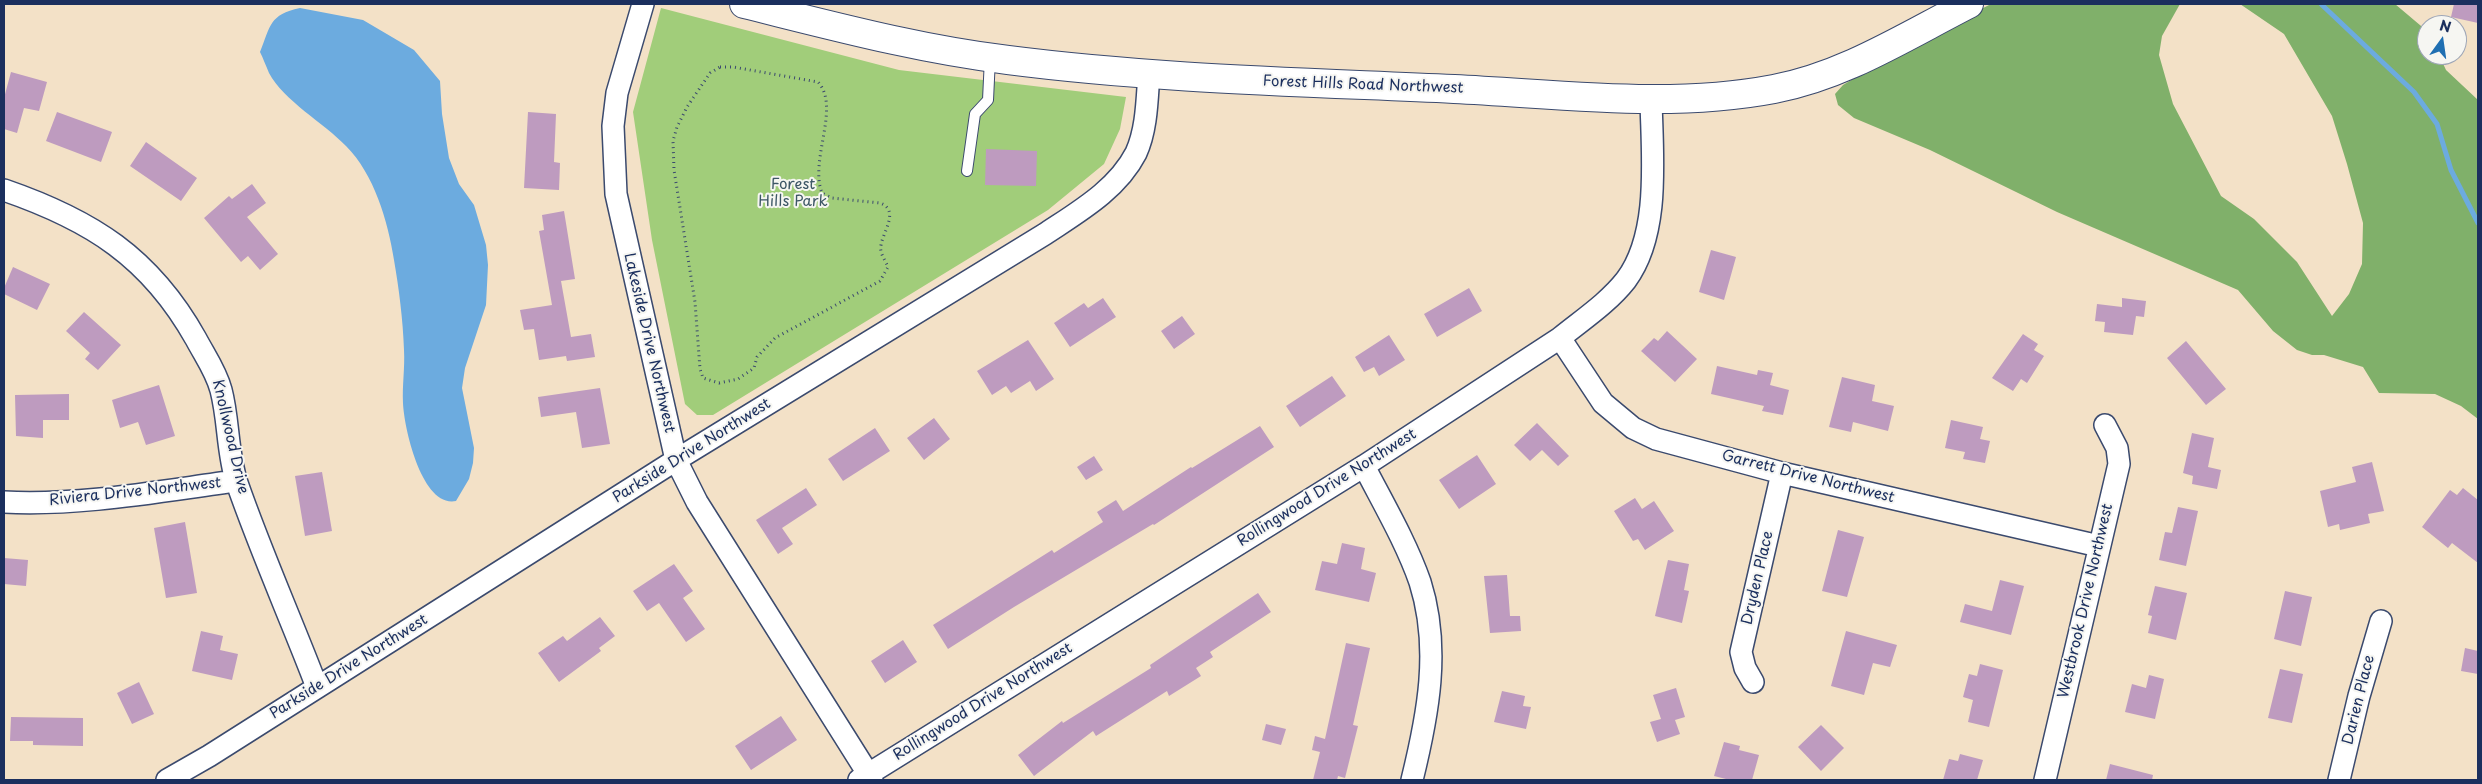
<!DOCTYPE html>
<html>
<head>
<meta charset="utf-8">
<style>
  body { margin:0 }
  #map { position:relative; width:2482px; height:784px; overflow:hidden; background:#f3e1c7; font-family:"Playpen Sans",sans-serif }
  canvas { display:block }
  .frame { position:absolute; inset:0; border:5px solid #1b2f5e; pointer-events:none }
  .north { position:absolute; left:2417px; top:15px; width:50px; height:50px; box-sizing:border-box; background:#f6f6f2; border:1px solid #9ea6b7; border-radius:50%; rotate:14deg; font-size:14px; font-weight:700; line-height:20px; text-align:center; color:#1b2f5e }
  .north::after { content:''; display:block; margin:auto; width:18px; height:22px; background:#1f6fb2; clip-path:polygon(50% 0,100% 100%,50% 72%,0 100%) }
</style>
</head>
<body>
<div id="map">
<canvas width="2482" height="784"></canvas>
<div class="frame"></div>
<div class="north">N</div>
</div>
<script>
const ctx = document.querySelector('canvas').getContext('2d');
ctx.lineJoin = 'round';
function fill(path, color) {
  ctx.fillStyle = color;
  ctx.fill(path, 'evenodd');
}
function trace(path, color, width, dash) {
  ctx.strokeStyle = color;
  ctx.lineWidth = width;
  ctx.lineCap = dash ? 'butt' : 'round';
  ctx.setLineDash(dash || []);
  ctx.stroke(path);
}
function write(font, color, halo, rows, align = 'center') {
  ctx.font = font + ' "Playpen Sans",sans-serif';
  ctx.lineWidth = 4;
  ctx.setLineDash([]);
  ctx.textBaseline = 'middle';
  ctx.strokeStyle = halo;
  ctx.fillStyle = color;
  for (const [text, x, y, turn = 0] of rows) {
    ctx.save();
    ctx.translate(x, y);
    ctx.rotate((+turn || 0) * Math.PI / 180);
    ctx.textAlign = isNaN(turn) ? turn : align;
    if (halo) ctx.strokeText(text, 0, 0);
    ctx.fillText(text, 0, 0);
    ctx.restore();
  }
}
fill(new Path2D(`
  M661 8 899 70 1126 97 1120 129 1104 164 1048 210 713 415H697L685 404 652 240 633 112Z`), '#a1cd7a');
fill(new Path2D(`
  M1991 4H2180L2162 36 2159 55 2173 104 2221 196 2254 219 2297 262 2332 316 2349 294 2362 264 2363 223 2347 164 2332 116 2284 34 2240 4H2395L2427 31V55H2439L2446 70 2478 100V419L2461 406 2435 394 2379 393 2363 367 2324 355H2312L2297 350 2273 331 2238 290 2057 212 1930 150 1854 118 1838 105 1835 94 1843 85 1901 50Z`), '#80b06a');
fill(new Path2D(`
  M300 8 363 20 414 50 440 81 442 114 449 158 459 184 474 205 486 245 488 265 486 305 465 368 462 388 474 448 473 463 469 479 456 501C422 508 404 428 403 403 402 386 405 368 404 350 403 320 399 289 394 260 388 221 374 174 346 146 324 123 284 101 269 73 266 66 263 58 260 52 271 25 269 15 300 8Z`), '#6cabdf');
trace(new Path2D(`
  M2321 4 2414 92 2437 124 2451 170 2478 223`), '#6cabdf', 5);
fill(new Path2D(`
  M2454 4H2478V23L2451 17Z
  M11 72 47 82 39 111 24 108 17 133 4 129V98Z
  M57 112 112 132 101 162 46 141Z
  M528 112 556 114 554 162 560 163 559 190 524 188Z
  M146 142 197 178 181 201 130 166Z
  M986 149 1037 151 1036 186 985 185Z
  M252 184 266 203 247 217 278 254 260 270 248 256 241 262 204 218 229 196 232 199Z
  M564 211 575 279 561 281 571 337 591 334 595 357 567 361 566 356 539 360 534 329 524 330 520 310 552 305 539 231 544 230 542 215Z
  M1711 250 1736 257 1724 300 1699 292Z
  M13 267 50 284 37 310 4 294V288Z
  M1469 288 1482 311 1437 337 1424 314Z
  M1103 298 1116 317 1070 347 1054 323 1084 303 1088 308Z
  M2122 298 2146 301 2144 317 2136 316 2133 335 2104 332 2105 322 2095 321 2097 304 2122 307Z
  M84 312 121 345 98 370 85 359 90 353 66 331Z
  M1182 316 1195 334 1174 349 1161 331Z
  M1667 331 1697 359 1675 382 1641 351 1654 338 1658 341Z
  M2023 334 2038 344 2034 350 2044 356 2027 383 2021 379 2013 391 1992 378Z
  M1389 335 1405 360 1379 376 1374 367 1364 372 1355 357Z
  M1028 340 1054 379 1036 391 1030 381 1011 393 1006 386 992 395 977 371Z
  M2186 341 2226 389 2206 405 2167 358Z
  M1717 366 1757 375 1758 370 1773 373 1770 385 1789 390 1783 415 1762 411 1764 406 1711 394Z
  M1332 376 1346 396 1300 427 1286 406Z
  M1842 377 1875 385 1872 401 1894 406 1888 431 1853 422 1851 432 1829 427Z
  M159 385 175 436 146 445 138 422 120 428 112 400Z
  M600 388 610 444 582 448 576 412 541 417 538 397Z
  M69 394V420H43V438L16 436 15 395Z
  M934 418 950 439 924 460 907 438Z
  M1951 420 1983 427 1980 439 1990 441 1985 463 1963 459 1965 452 1945 448Z
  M1537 423 1569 456 1558 466 1542 450 1530 461 1514 445Z
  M1260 426 1274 447 1154 525 1153 524 1014 607 948 649 933 625 1052 550 1054 553 1103 522 1097 512 1116 500 1123 511 1191 467 1192 468Z
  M875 428 890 451 843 481 828 459Z
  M2192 433 2214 438 2208 467 2221 470 2217 489 2192 484 2193 476 2183 473Z
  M1477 455 1496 484 1459 509 1439 480Z
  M1094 456 1103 470 1086 480 1077 467Z
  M2372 462 2384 511 2368 514 2370 523 2340 530 2339 524 2328 527 2320 491 2356 482 2352 467Z
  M322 472 332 531 305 536 295 476Z
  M806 488 817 505 782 528 793 544 778 554 756 520Z
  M2463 488 2478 500V563L2452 543 2448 548 2422 527 2450 490 2457 495Z
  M1635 498 1642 509 1654 501 1674 531 1645 550 1638 539 1633 541 1614 511Z
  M2178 507 2198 511 2186 566 2159 560 2165 532 2172 533Z
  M185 522 197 593 166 598 154 528Z
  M1838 530 1864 537 1847 597 1822 591Z
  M1342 543 1365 548 1361 569 1376 573 1369 602 1315 590 1322 561 1337 564Z
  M4 558 28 560 26 586 4 584Z
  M1668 560 1689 564 1684 590 1689 591 1682 623 1655 616Z
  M674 564 693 591 683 598 705 629 686 642 659 603 647 611 633 591Z
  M1507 575 1510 616H1520L1521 631 1490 633 1484 576Z
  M2000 580 2024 586 2011 635 1960 622 1965 604 1992 611Z
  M2155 586 2187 593 2176 640 2148 633 2152 616 2148 615Z
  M2285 591 2312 597 2301 646 2274 639Z
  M1258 593 1271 612 1210 652 1213 657 1196 668 1201 676 1169 696 1167 691 1096 736 1093 731 1034 776 1018 755 1062 721 1063 723 1151 668 1150 665Z
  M600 617 615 636 599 648 601 651 559 682 538 653 563 636 567 641Z
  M201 631 223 636 220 650 238 654 232 680 192 671Z
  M1846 631 1897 645 1890 667 1873 663 1864 695 1831 686Z
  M903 640 917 662 885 683 871 661Z
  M1346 643 1370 648 1353 725 1358 726 1345 778 1338 776 1337 780H1313L1320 752 1312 750 1315 736 1325 739Z
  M2465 648 2478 651V674L2461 671Z
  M1980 664 2003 670 1989 727 1968 722 1973 700 1963 697 1969 674 1977 676Z
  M2280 669 2303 674 2292 723 2268 718Z
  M2149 675 2164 679 2155 719 2125 712 2132 684 2146 688Z
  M139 682 154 714 132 724 117 693Z
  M1676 688 1685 717 1675 720 1680 734 1657 742 1650 722 1661 719 1653 695Z
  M1502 691 1525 696 1523 706 1531 707 1526 729 1494 722Z
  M781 716 797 740 751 770 735 746Z
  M11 717 83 718V746L33 745V741H10Z
  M1266 724 1286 729 1281 745 1262 740Z
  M1821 725 1844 748 1821 771 1798 747Z
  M1724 742 1740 746 1739 750 1759 755 1752 780H1730L1714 776Z
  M1960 754 1983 760 1977 780H1943L1949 759 1958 761Z
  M2110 764 2153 775 2152 780H2106Z`), '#be9bbf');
const lane = new Path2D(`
  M967 171 975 114 988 100 990 58`);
const street = new Path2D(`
  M643 4 617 93 613 126 616 194 676 460 697 502 872 780
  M4 190C91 220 150 257 196 339 205 356 216 371 221 390 229 420 227 453 237 483 261 552 291 619 317 687
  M1560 338 1603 403 1633 428 1656 439 1782 473 2099 546
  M1364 466C1383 503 1406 542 1420 582 1441 648 1428 715 1412 780
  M4 502C81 506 160 491 236 481
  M1753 682 1745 668 1741 652 1782 473
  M167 780 209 756 676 460 1045 234C1078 212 1117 190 1136 153 1147 129 1147 99 1149 73
  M859 780 1364 466 1560 338C1582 320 1608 303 1626 280 1661 233 1652 155 1651 99
  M2045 780 2119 464 2117 448 2105 425
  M2339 780 2359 696 2381 621`);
const secondary = new Path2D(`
  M744 4C833 26 918 49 1008 60 1156 79 1305 82 1454 89 1560 94 1669 109 1774 89 1844 76 1906 36 1969 4`);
trace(lane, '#3b4a6e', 12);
trace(street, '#3b4a6e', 24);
trace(secondary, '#3b4a6e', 30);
trace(new Path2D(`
  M720 67H733L818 82C841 107 809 160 822 193L832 198 880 203C900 210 883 232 881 245 879 252 885 260 888 267L880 281 775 338 757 357 754 368 738 379 719 383 703 378 700 369 695 302 674 170 673 141 677 127 687 107 710 73Z`), '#3b4a6e', 3, [1, 4]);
trace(lane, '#fff', 10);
trace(street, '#fff', 21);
trace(secondary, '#fff', 28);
write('15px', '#1b2f5e', '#f6f6f2', [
  ["Forest Hills Road Northwest",1363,85,2],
  ["Lakeside Drive Northwest",649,343,77],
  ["Knollwood Drive",230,437,77],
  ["Parkside Drive Northwest",692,451,-32],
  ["Garrett Drive Northwest",1808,477,14],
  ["Rollingwood Drive Northwest",1327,488,-32],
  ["Riviera Drive Northwest",135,492,-6],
  ["Dryden Place",1758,578,-77],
  ["Westbrook Drive Northwest",2086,601,-77],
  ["Parkside Drive Northwest",349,667,-32],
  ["Darien Place",2359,700,-76],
  ["Rollingwood Drive Northwest",983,702,-32]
]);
write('15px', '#3c5665', '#f6f6f2', [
  ["Forest",793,185],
  ["Hills Park",793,202]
]);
</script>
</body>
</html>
